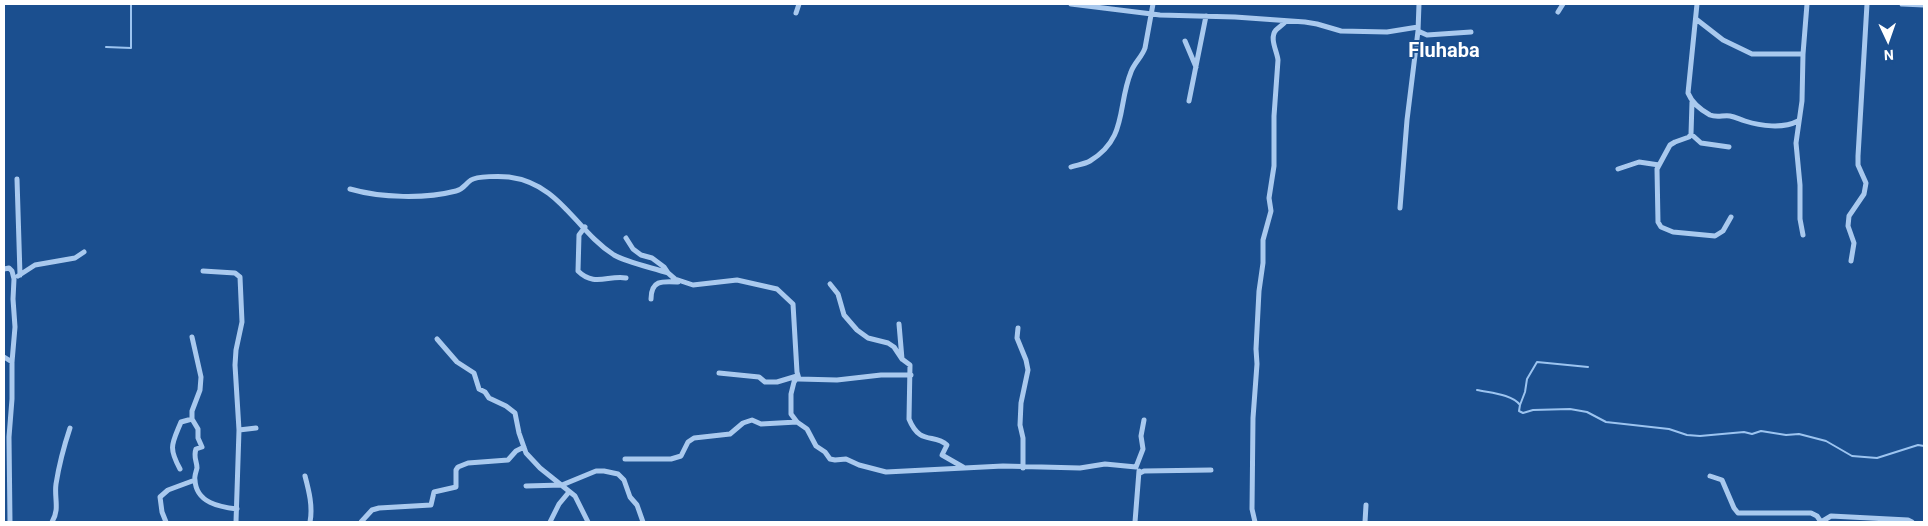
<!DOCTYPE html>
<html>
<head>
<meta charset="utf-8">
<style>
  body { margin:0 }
  #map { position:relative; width:1928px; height:526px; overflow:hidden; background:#1b4f8f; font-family:Roboto,sans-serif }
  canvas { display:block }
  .frame { position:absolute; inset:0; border:5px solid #fff; pointer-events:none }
  .north { position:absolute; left:1863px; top:15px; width:50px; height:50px; -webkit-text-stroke:4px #1b4f8f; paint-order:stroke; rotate:177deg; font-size:14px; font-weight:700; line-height:20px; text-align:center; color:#fff }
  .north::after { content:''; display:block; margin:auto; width:18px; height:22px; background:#fff; clip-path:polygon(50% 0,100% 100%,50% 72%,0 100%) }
</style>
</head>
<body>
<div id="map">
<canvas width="1928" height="526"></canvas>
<div class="frame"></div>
<div class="north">N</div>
</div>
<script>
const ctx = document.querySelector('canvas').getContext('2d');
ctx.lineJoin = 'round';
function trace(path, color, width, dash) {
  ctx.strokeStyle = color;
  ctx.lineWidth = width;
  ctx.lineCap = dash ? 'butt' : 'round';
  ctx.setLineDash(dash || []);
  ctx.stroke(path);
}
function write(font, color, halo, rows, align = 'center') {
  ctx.font = font + ' Roboto,sans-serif';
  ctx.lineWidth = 4;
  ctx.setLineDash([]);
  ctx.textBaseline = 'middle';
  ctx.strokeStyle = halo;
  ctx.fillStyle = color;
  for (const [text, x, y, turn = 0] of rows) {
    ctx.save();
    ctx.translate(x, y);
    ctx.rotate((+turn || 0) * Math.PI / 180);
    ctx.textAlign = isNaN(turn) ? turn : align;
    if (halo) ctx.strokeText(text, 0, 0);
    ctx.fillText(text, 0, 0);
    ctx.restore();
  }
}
trace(new Path2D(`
  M106 47 131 48V4
  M1477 390C1490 393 1512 394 1520 405L1519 411 1523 413 1533 410 1570 409 1587 412 1606 422 1669 429 1687 435 1700 436 1744 432 1752 434 1761 431 1786 435 1799 434 1826 441 1852 456 1877 458 1918 445 1924 446
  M1520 405 1525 392 1527 379 1537 362 1588 367`), '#9cc4f0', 2);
trace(new Path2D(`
  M1071 4 1160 15 1235 17 1305 22 1317 24 1341 31 1387 32 1418 27
  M1697 4 1688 93C1692 103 1701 110 1710 115 1717 118 1723 115 1730 116 1735 117 1739 119 1745 121 1761 126 1783 129 1798 121
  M1902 4 1924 5
  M1558 12 1563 4
  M796 13 799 4
  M1696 19 1723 40 1752 54H1803
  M1418 31 1427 35 1471 32
  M1185 41 1196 67
  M1189 101 1206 16
  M1692 102 1691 134 1689 137 1675 142 1670 145 1657 169 1658 222 1661 227 1673 232 1715 236 1723 231 1731 217
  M1691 134 1701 143 1729 147
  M1071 167C1077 165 1085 164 1090 161 1128 138 1117 106 1131 72 1134 63 1142 57 1145 48L1153 4
  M1618 169 1639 162 1659 165
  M17 179 20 275
  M350 189C381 198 425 199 456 191 464 189 465 184 471 180 477 176 501 176 509 177 561 184 575 230 614 255 626 262 653 268 668 273L675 279 693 285 737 280 777 289 793 304 797 372 799 379 837 380 881 375H911
  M1400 208 1407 120 1418 31 1419 4
  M585 227 579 235 578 271C594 287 608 275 626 278
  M1803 235 1800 219V185L1796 143 1802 101 1803 54 1807 4
  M626 238 633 249 641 255 652 258 664 267 668 273
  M1851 261 1854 243 1848 226 1849 216 1864 194 1866 183 1858 165V156C1861 105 1864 55 1867 4
  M4 269 9 268 12 271 14 279 13 299 15 327 12 362V399L9 437 10 522
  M203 271 235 273 240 277 242 322 236 350 235 365 239 430 236 522
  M18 276 35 265 75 258 84 252
  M830 284 838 294 844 315 857 330 868 338 888 343 894 347 902 359
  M651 299C651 280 662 281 678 282
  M899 324 902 359 910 365 909 419C920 446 934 433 947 445L942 455 963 467
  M1018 328 1017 338 1026 360 1028 370 1021 403 1020 425 1023 438V468
  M192 337 201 377 200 390 192 411V419L198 429V438L202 447 196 449C193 457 197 461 197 468 196 472 194 477 195 480 196 503 220 507 237 509
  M437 339 457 362 474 373 479 389 485 392 489 398 506 406 515 413 519 433 526 453 540 468 575 496 588 522
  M4 357 12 362
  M719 373 759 377 765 382H777L797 376
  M798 376 794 382 791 394V414L797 422 807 429 816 446 825 452 830 459 835 460 846 459 859 465 886 472 1003 466 1080 468 1105 464 1136 467
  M239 430 256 428
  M625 459H671L681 456 688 442 694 438 730 434 743 423 752 420 761 424 797 422
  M1136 467 1143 449 1141 436 1144 420
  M180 469C168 447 172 444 181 422L192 419
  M1140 473 1144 471 1211 470
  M305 476C309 491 313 507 310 522
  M1710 476 1722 480 1734 508 1738 513H1811L1817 516 1821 522
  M526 486 562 485 596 471H604L618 474 624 480 630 497 637 505 643 522
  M52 522C60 509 54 498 56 484 59 465 64 446 70 428
  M166 522 162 512 160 497 168 490 195 480
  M361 522 372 510 379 508 431 505 434 492 456 487V470L458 467 468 463 508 460 516 451 524 447
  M550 522 559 504 569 492
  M1135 522 1139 471
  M1255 522 1252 509 1253 418 1257 364 1256 349 1259 291 1263 263V240L1271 211 1269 198 1274 166V116L1278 60C1277 51 1269 38 1276 30 1279 27 1283 25 1286 21
  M1365 522 1366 505
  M1821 522 1831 516 1908 520 1912 522`), '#a9c9ee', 5);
write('bold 20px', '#fff', '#1b4f8f', [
  ["Fluhaba",1444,52]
]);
</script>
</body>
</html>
